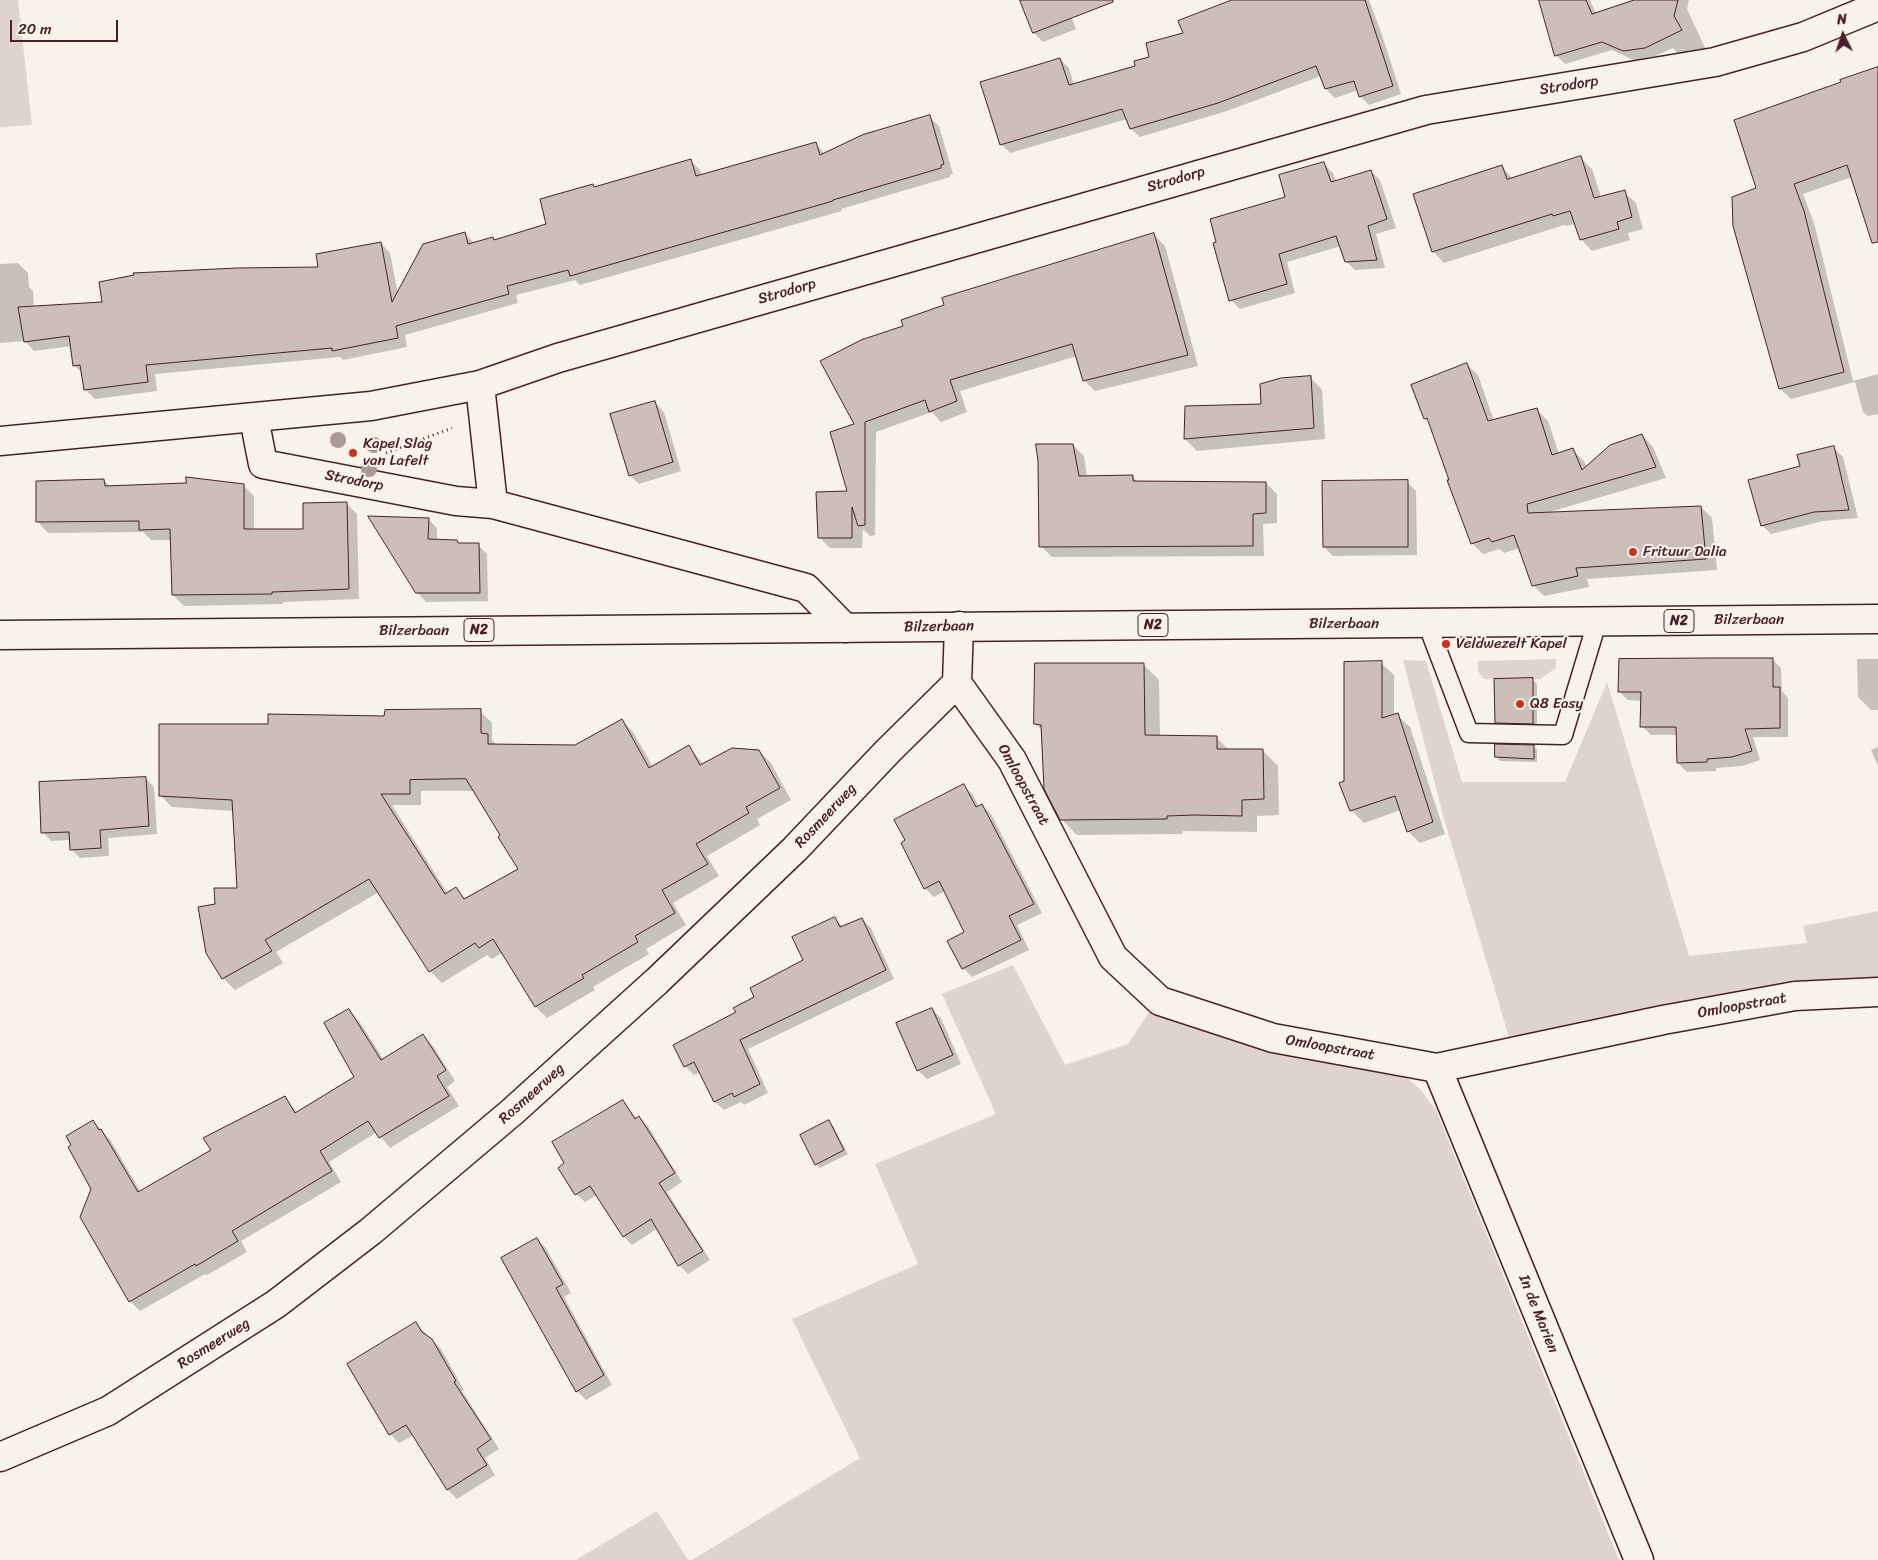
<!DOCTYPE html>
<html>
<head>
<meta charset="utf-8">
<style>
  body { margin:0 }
  #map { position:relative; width:1878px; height:1560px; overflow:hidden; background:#f7f3e8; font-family:Sriracha,sans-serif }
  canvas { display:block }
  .north { position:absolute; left:1818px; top:10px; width:50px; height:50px; -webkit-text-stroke:4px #f7f3e8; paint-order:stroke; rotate:356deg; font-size:14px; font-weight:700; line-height:20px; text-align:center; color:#4a1f2b }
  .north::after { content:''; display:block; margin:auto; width:18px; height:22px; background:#4a1f2b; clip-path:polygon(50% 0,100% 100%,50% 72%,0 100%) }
  .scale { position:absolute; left:10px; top:20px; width:108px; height:22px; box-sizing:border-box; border:2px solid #4a1f2b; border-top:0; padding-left:6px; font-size:15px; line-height:18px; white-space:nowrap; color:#4a1f2b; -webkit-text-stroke:4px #f7f3e8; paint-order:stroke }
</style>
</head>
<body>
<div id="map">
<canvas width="1878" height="1560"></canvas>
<div class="north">N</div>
<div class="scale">20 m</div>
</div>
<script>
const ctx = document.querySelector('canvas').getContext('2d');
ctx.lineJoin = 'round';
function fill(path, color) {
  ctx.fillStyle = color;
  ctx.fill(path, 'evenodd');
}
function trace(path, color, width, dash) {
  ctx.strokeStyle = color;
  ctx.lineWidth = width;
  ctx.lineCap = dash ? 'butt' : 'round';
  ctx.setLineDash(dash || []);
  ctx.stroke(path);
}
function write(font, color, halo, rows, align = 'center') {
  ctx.font = font + ' Sriracha,sans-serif';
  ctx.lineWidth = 4;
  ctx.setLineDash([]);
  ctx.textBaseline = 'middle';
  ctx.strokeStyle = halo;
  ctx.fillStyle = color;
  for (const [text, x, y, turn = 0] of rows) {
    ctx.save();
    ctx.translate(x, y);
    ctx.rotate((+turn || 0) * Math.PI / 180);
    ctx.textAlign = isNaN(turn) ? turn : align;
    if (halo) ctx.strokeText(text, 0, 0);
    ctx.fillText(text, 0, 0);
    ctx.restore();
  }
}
fill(new Path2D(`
  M0 0H18L32 125 0 127Z
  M1556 659V668L1540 679H1484L1478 672V661Z
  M1403 660 1426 661 1462 782H1565L1607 682 1689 956 1807 943 1803 926 1878 911V980L1824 984 1687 1000 1511 1044 1444 819Z
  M1013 965 1065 1065 1128 1044 1150 1011 1323 1060 1407 1078 1420 1089 1436 1110 1619 1560H692L860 1458 792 1319 918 1264 875 1164 996 1114 942 994Z
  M657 1511 688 1560H576Z`), '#ded4cc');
fill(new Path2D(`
  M1022 0H1065L1076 29 1043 42 1034 33Z
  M1236 0H1369L1382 35 1401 94 1369 105 1360 96 1358 90 1335 98 1326 89 1321 76 1227 111 1140 137 1131 129 1127 119 1010 153 1001 144 1060 59 1069 68 1074 85 1137 67Z
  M1540 0H1590L1596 14 1638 0H1689L1687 9 1707 52 1684 61 1673 48 1655 56 1633 60 1612 50 1565 64 1556 55Z
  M1878 68V233L1852 177 1803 194 1814 223 1853 381 1878 374V414L1868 416 1863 412 1855 382 1791 399 1780 389 1758 189 1843 83Z
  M929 117 939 126 953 174 950 175V177L841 209 842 211 580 285 575 280 516 295 518 303 405 335 407 347 343 360 340 357 155 374 157 391 95 399 85 389 83 374 74 365 72 346 34 351 25 341 0 343V264L18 263 28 273 29 287 33 291 34 308 104 303 319 268 381 243 390 253 398 294 464 233 474 243 493 239 495 241 548 225 592 185 595 187 690 160 700 170 702 176 815 143 825 154Z
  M1581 158 1592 169 1601 197 1624 192 1636 203 1643 229 1628 233 1630 240 1592 251 1581 239 1576 224 1565 226 1564 225 1444 263 1433 251 1502 167 1513 179Z
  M1324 164 1333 173 1336 181 1371 171 1380 180 1396 228 1376 234 1385 268 1355 270 1346 261 1341 246 1287 262 1295 293 1240 309 1231 300 1286 198Z
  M1154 235 1165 246 1198 366 1095 391 1084 380 1077 356 960 391 967 412 941 422 932 412 876 432 875 535 870 536 863 529 862 548H830L819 537 849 492 856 425Z
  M1466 364 1478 375 1494 421 1536 409 1548 421 1559 454 1573 450 1584 461 1587 467 1642 435 1653 447 1666 478 1546 513 1701 507 1712 518 1717 570 1587 579 1589 587 1544 596 1533 585 1520 548 1504 553 1500 549 1483 554 1472 543 1430 423 1425 418Z
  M1311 378 1322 390 1325 439 1197 451 1185 439 1186 407 1262 405Z
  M655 403 664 412 681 471 639 484 630 475Z
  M1073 445 1084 456 1087 477 1132 476 1138 482 1266 483 1277 494V523L1263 524 1264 556 1052 557 1041 546Z
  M1834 448 1843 457 1858 518 1823 521 1771 534 1762 525 1802 467Z
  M104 481 111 487 243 485 254 496V531L305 530 346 503 357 514 359 599 283 602V604L184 606 173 595 172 540H151L143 532 48 533 38 522Z
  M1407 482 1416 491 1417 555 1333 556 1324 547Z
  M428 519 437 528V540L457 541 460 544 478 545 487 554 488 601 426 602 417 592Z
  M1772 659 1781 668 1782 691 1788 698V737H1753L1760 760 1742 766 1716 768V771L1687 772 1678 763 1677 735H1651L1642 726V701L1628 700 1619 691Z
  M1857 659H1878V710H1871L1858 697Z
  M1381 663 1394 675V716L1397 715 1410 727 1445 834 1420 843 1408 831 1401 810 1364 823 1351 810Z
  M1143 664 1159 680 1160 737H1216L1229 750H1262L1278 766 1279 815 1257 816V832L1183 831 1182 834 1077 835 1061 819 1043 731 1036 724Z
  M1532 679 1537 684V727H1500L1496 722Z
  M480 711 492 723V740L498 746H576L622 720 633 732 653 767 689 747 704 765 759 751 771 763 791 800 757 819 760 825 707 856 719 876 673 903 686 925 646 949 649 954 593 987 595 990 547 1018 536 1007 503 952 492 959 487 955 442 983 430 971 379 892 276 952 283 963 235 990 223 978 216 905 238 890 234 811 172 807 160 795 269 725ZM421 791H475L502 836 519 870 466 899 456 889 448 894 392 805H421Z
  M1533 746 1537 750V762L1500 761 1496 757Z
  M1878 747V766L1871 750Z
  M145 778 154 787 157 834 108 838 109 856 80 858 71 849V840L51 841 43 832Z
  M964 786 973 795 979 807 982 805 991 814 1042 913 1017 925 1029 950 972 977 963 968 966 932 945 891 934 897 925 888Z
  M835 918 843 927 862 919 871 928 894 979 748 1049 768 1093 744 1105 741 1102 724 1110 715 1102 700 1072 694 1075 685 1066 737 1013 804 960Z
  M932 1009 941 1018 961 1064 927 1079 918 1070Z
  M349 1011 359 1021 384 1060 423 1036 433 1046 455 1081 447 1087 459 1106 390 1148 377 1132 329 1162 341 1182 241 1241 247 1252 207 1275 205 1274 140 1311 130 1301 93 1189V1121L111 1141 141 1192 212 1151 285 1098 298 1113 356 1077Z
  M623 1101 637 1119 639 1117 648 1126 682 1182 667 1192 710 1260 688 1274 679 1265 658 1228 632 1245 624 1237 597 1195 585 1202 576 1194Z
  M829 1122 833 1126 848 1154 820 1168 816 1164Z
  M537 1239 546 1248 571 1293 564 1297 612 1385 586 1400 577 1391Z
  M416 1324 441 1349 464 1390 462 1391 499 1449 485 1458 495 1475 457 1499 448 1490 414 1435 399 1443 390 1434 348 1364Z`), '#0003');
const building = new Path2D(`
  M1020 0H1113V2L1033 33Z
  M1232 0H1365L1393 86 1359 97 1354 81 1325 89 1316 66 1218 103 1130 129 1122 109 1000 145 980 82 1060 58 1069 85 1135 66 1134 61 1149 57 1146 43 1183 33 1178 21Z
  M1539 0H1586L1592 14 1634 0H1678L1674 16 1682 30 1645 48 1623 51 1602 42 1555 56Z
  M1878 67V242L1872 243 1847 165 1794 184 1804 211 1844 372 1779 389 1733 226 1732 197 1756 188 1734 120 1841 82 1840 80Z
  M930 115 944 164 941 165V168L833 200V201L570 276 568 270 507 286 509 294 396 326 398 338 332 351V348L146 365 148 382 84 390 80 365 73 366 69 336 24 342 18 307 102 302 99 282 134 275 133 273 237 268 318 267 316 254 381 242 392 302 423 244 465 232 468 244 493 237 494 240 546 224 540 199 593 184 594 187 691 159 696 176 816 142 820 155 862 135Z
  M1581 156 1594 198 1625 190 1632 217 1617 222 1619 229 1580 240 1570 211 1553 216 1552 214 1432 252 1413 194 1502 165 1507 179Z
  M1324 162 1331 182 1371 170 1387 219 1368 226 1377 260 1345 262 1336 236 1279 254 1287 284 1229 301 1213 243 1216 242 1210 219 1285 197 1279 175Z
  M1154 233 1188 355 1083 381 1072 344 950 380 957 401 929 412 925 400 865 422V525L858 526 852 507V538H818L816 492 847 491 830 432 854 424 820 361 861 340 903 326 901 320 944 305 942 298Z
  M1467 363 1488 421 1537 408 1552 455 1573 448 1582 470 1610 445 1642 434 1656 467 1527 504 1528 513 1701 506 1706 559 1576 568 1578 576 1532 586 1514 535 1492 542 1489 538 1471 544 1447 480H1449L1427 418 1424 419 1411 385Z
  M1311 376 1314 428 1184 439 1185 406 1261 404 1260 384 1281 378Z
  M655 401 673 462 629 476 610 414Z
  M1036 444H1073L1079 476 1133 475V481L1266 482V513L1253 514V546L1039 547 1038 461Z
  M1834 446 1849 510 1814 512 1761 526 1748 480 1800 466 1797 455Z
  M186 477 244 484V529H303V503L347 502 349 589 272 592V594L172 595 170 529 139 530V521L36 522V481L104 479 105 486 186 483Z
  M1408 480V547H1323L1322 481Z
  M368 516 429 518 428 539 457 540 458 543H479L480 593H416Z
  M1707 658H1773V687H1780V728L1745 729 1752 751 1732 757 1707 759V762L1677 763 1676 727H1640L1641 692H1618L1619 659Z
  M1382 661V718L1398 713 1433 822 1407 832 1395 796 1350 811 1339 783 1344 781V662Z
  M1035 663H1144L1145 735 1217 736V749H1263L1264 799 1242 800V816L1194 815 1167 816V819L1060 820 1044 789 1041 725 1034 724Z
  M1533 678V724L1495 723 1494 679Z
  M481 709V733L488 734V744L575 745 622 719 649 768 689 745 700 765 732 748 759 750 780 788 746 807 749 813 696 844 708 864 662 890 675 913 635 936 638 942 582 975 584 978 535 1007 493 939 479 948 475 943 429 972 369 879 265 940 272 951 222 979 206 953 198 907 215 904 214 888H237L232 800 159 796V724H268V714L384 716 385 710ZM466 779 500 835 498 837 518 869 464 899 456 887 445 894 381 794H410V780Z
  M1495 744 1534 745V759L1495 757Z
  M146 777 149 826 100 830 101 848 70 850 69 832 41 833 39 782Z
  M964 784 976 807 982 804 1034 904 1009 916 1021 940 962 969 947 941 964 932 939 881 924 889 901 843 905 840 894 820Z
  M835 917 840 927 862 918 886 970 740 1040 760 1084 734 1097 732 1093 714 1102 694 1062 684 1067 673 1045 736 1012 733 1008 754 997 750 988 803 960 792 937Z
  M932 1008 953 1055 917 1071 896 1023Z
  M349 1009 381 1060 423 1034 446 1070 437 1076 449 1096 379 1138 368 1121 320 1151 332 1171 232 1231 238 1241 196 1266 195 1264 129 1302 80 1217 91 1189 68 1147 71 1145 66 1136 93 1120 99 1130 101 1129 138 1192 211 1150 203 1138 285 1096 295 1113 354 1077 324 1023Z
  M623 1100 635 1119 639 1116 675 1173 659 1183 703 1251 678 1266 651 1219 623 1237 590 1186 575 1195 558 1168 564 1163 552 1142Z
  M829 1120 844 1150 815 1165 800 1135Z
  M537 1238 563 1284 556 1288 604 1375 576 1392 501 1258Z
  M416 1322 422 1332 432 1339 456 1381 454 1382 491 1439 477 1449 487 1465 447 1490 406 1425 389 1435 347 1364Z`);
fill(building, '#ccbfb9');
trace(building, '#4a1f2b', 1);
const lane = new Path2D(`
  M1427 623 1469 733 1563 735 1597 622`);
const street = new Path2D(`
  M480 385 493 504 806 588 845 628
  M254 418 263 464 456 501 493 504
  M0 441 371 406 480 385 558 358 1426 110 1715 62 1803 37 1878 6
  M957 683 1012 760 1113 957 1160 1001 1273 1038 1437 1068 1663 1020 1795 996 1878 992
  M1437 1068 1639 1560
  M0 1457 108 1411 276 1304 371 1231 512 1112 657 981 795 849 888 751 957 683 959 626`);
const primary = new Path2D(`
  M0 635 1878 619`);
trace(lane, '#4a1f2b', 21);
trace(street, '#4a1f2b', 31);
trace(primary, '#4a1f2b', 31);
trace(new Path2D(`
  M386 453 452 428`), '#4a1f2b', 3, [1, 4]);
trace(lane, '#f7f3e8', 18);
trace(street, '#f7f3e8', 28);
trace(primary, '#f7f3e8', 28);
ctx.fillStyle = '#ac9796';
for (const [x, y] of [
  [338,440],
  [374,445],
  [369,469]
]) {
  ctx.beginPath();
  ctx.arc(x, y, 8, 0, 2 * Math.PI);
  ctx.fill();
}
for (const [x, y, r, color] of [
  [353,453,5,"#c8321e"],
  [1633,552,5,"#c8321e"],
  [1446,644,5,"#c8321e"],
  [1520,704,5,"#c8321e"]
]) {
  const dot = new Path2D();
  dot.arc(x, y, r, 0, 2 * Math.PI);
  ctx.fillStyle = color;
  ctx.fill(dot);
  trace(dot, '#f7f3e8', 2);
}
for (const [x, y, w] of [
  [1679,621,30],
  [1153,625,30],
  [479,630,30]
]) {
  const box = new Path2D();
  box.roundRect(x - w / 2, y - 11.5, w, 23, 4);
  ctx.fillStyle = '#f7f3e8';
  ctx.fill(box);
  trace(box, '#4a1f2b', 1);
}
write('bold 14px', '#4a1f2b', null, [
  ["N2",1679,621],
  ["N2",1153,625],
  ["N2",479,630]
]);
write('15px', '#4a1f2b', '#f7f3e8', [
  ["Strodorp",1569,86,-9],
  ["Strodorp",1176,180,-16],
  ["Strodorp",787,292,-16],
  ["Strodorp",354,481,11],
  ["Bilzerbaan",1749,620],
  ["Bilzerbaan",1344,624],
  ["Bilzerbaan",939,627,-1],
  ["Bilzerbaan",414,631],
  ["Omloopstraat",1023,785,61],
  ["Rosmeerweg",826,816,-47],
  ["Omloopstraat",1742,1006,-10],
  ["Omloopstraat",1330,1048,10],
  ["Rosmeerweg",532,1094,-42],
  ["In de Marien",1538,1314,68],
  ["Rosmeerweg",214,1344,-32]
]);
write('15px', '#4a1f2b', '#f7f3e8', [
  ["Kapel Slag",363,444],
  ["van Lafelt",363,461],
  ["Frituur Dalia",1643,552],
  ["Veldwezelt Kapel",1456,644],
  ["Q8 Easy",1530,704]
], 'left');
</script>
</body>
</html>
